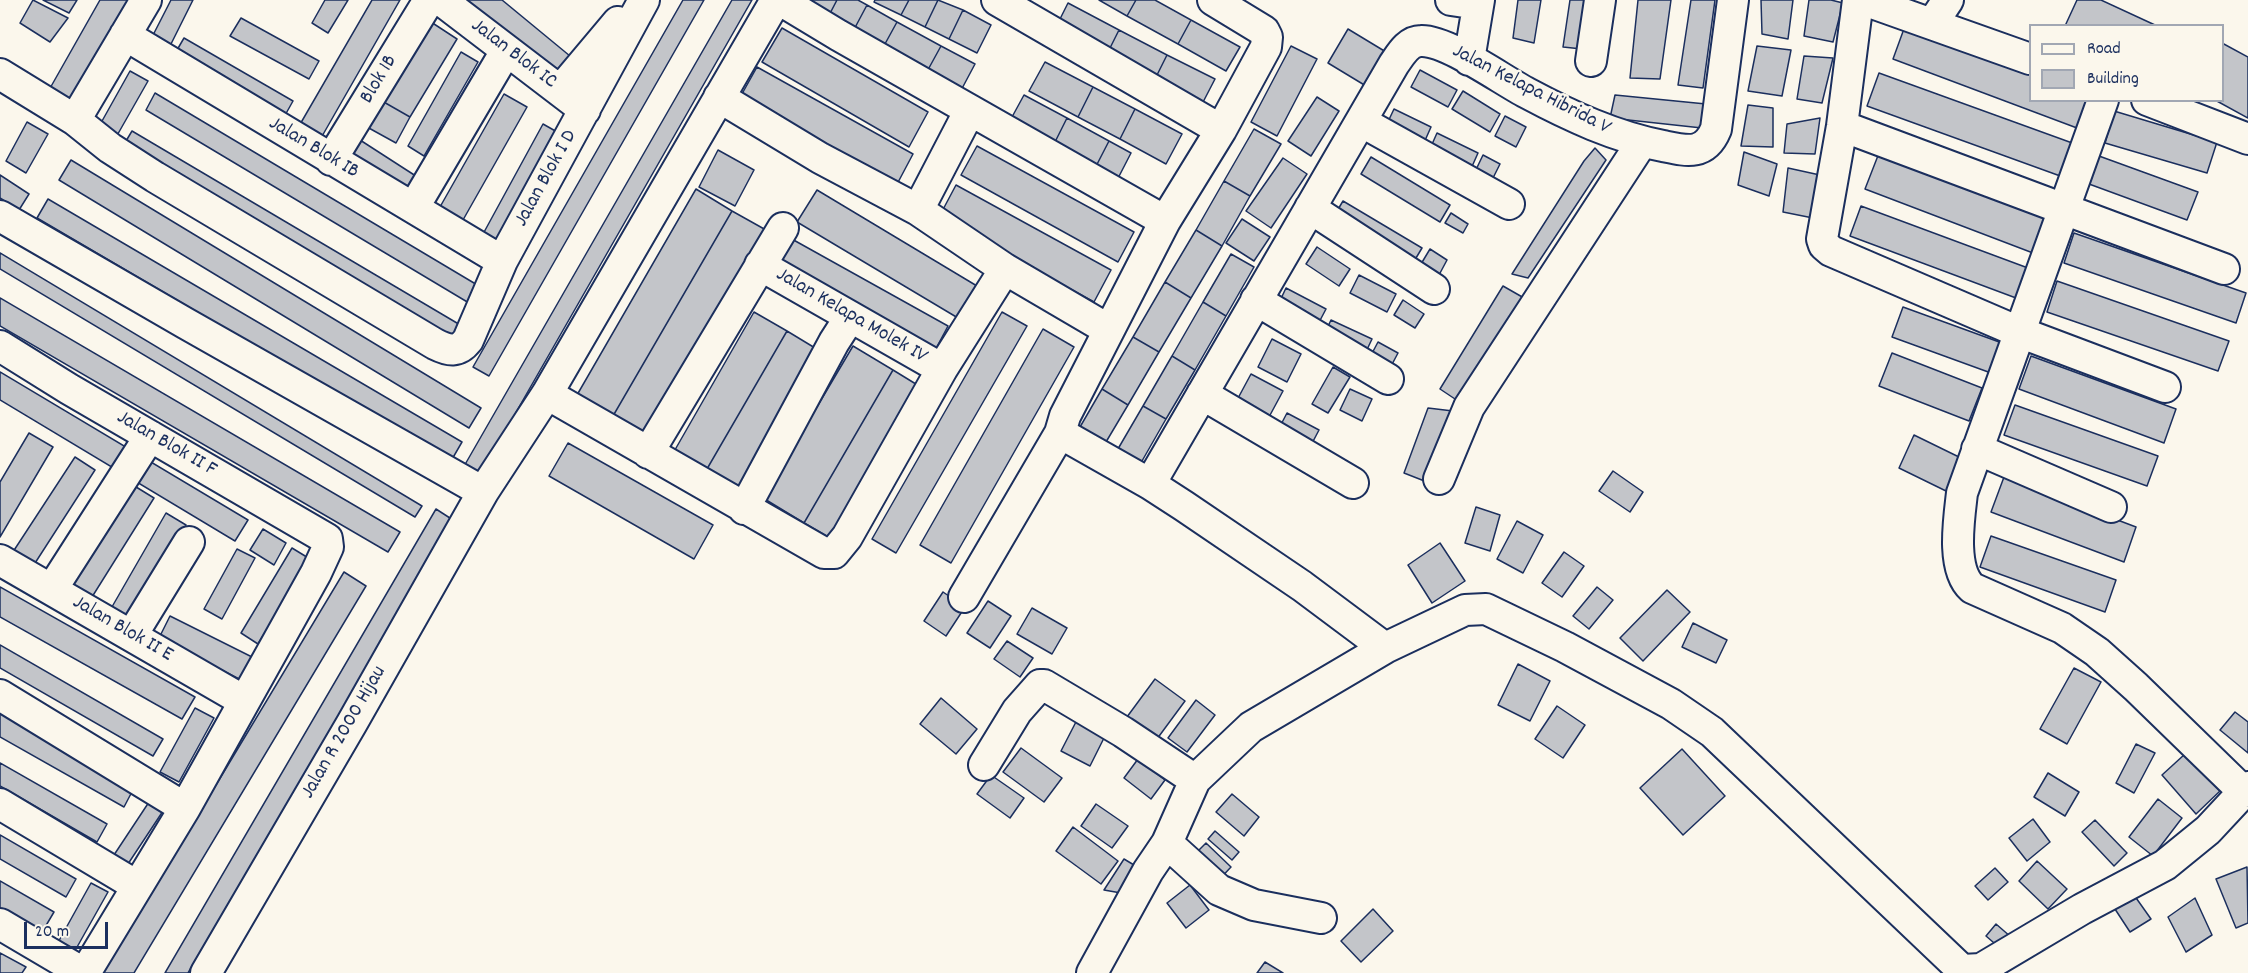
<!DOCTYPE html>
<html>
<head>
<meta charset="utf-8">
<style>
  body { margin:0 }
  #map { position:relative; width:2248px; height:973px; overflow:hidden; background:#fbf7ec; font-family:Dekko,sans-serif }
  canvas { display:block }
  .legend { position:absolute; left:2029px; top:24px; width:195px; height:78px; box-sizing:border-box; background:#fbf7ec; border:2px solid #a1a7b3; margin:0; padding:8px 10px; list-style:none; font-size:18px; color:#1b2f5e }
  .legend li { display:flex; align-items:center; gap:12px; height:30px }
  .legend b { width:30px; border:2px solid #a1a7b3 }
  .scale { position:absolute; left:24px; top:922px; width:84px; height:27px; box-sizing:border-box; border:3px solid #1b2f5e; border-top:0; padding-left:8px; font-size:18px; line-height:21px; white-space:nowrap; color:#1b2f5e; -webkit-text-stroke:4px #fbf7ec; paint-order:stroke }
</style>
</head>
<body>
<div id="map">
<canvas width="2248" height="973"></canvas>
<ul class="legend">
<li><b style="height:8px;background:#fbf7ec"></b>Road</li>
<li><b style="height:16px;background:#c3c5c9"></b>Building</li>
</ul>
<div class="scale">20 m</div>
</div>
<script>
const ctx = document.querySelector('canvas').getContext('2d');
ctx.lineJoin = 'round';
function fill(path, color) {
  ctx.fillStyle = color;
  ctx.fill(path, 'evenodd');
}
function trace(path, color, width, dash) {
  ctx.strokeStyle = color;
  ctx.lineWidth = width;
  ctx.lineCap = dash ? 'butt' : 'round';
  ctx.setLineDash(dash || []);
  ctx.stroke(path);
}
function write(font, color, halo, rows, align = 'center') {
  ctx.font = font + ' Dekko,sans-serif';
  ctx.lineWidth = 5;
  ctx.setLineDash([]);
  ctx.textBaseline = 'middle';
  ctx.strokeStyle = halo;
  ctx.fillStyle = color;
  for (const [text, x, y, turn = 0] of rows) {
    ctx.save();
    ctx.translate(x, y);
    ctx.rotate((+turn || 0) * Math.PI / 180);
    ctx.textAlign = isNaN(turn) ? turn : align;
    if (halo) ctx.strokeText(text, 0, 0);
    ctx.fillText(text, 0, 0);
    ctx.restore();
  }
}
const building = new Path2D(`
  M33 0 68 18 50 42 20 23Z
  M43 0H77L69 13Z
  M100 0H129L70 103 49 90Z
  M171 0H193L169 48 151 39Z
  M325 0H348L328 33 312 23Z
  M372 0H400L317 145 295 133Z
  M467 0H502L570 56 555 73Z
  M683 0H704L489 376 473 367Z
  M732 0H752L479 477 463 468Z
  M797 0H837L825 23Z
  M837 0H858L867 5 850 37 825 23Z
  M875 0H909L901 15 874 2Z
  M909 0H938L925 27 901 15Z
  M938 0 963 10 949 39 925 27Z
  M1099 0H1136L1127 16Z
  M1136 0H1155L1191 20 1178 44 1127 16Z
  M1518 0H1541L1534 43 1513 38Z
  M1570 0H1589L1582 49 1563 47Z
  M1638 0H1671L1660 79 1630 78Z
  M1691 0H1715L1703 88 1678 85Z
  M1761 0H1793L1788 39 1762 34Z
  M1809 0H1831L1843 3 1833 42 1804 36Z
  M2077 0H2101L2155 25 2065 26Z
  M1068 3 1119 30 1106 56 1055 29Z
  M867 5 897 22 880 53 850 37Z
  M963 10 991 25 977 53 949 39Z
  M241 18 319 61 309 79 230 36Z
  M1191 20 1240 47 1226 71 1178 44Z
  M431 22 457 39 410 117 382 101Z
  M897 22 941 46 924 77 880 53Z
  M1905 26 2030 74V100H2088L2077 128 1893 59Z
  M782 28 928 112 909 147 762 62Z
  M1348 29 1386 52 1366 86 1328 63Z
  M1119 30 1167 55 1154 81 1106 56Z
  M184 38 293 101 279 126 170 62Z
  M2222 43 2248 57V118L2215 100H2222Z
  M941 46 975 64 958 96 924 77Z
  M1291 46 1317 59 1277 136 1251 122Z
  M1757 46 1791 50 1782 96 1748 91Z
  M461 52 478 62 424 156 408 146Z
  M1167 55 1215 79 1201 106 1154 81Z
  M1804 56 1833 58 1822 103 1797 99Z
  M1045 62 1093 87 1078 117 1029 91Z
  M757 67 913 154 895 188 738 101Z
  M1420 70 1457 90 1448 107 1411 87Z
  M130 71 148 81 115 139 97 130Z
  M1879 73 2075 144 2063 177 1867 106Z
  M1093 87 1135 109 1120 139 1078 117Z
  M1463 91 1500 114 1490 132 1452 109Z
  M155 93 479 286 469 303 146 110Z
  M504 94 527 107 459 227 436 214Z
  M1024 95 1067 118 1050 152 1006 128Z
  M1615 95 1706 104 1702 128 1610 118Z
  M1317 97 1339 111 1311 156 1288 141Z
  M382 101 410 117 396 143 367 127Z
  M1748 105 1773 108V147L1741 146Z
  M1135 109 1182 134 1166 164 1120 139Z
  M1394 109 1431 127 1423 145 1385 128Z
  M2114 111 2217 142 2207 173 2105 143Z
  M1505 116 1526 127 1516 147 1495 136Z
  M1067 118 1109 141 1092 174 1050 152Z
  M1820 118 1815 154 1784 153 1787 124Z
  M27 122 48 134 26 173 6 161Z
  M543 124 566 137 499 257 477 245Z
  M1254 129 1281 144 1250 196 1224 181Z
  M132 131 462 326 451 345 120 151Z
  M1437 133 1478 153 1470 171 1429 151Z
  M360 140 422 180 408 201 347 161Z
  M1109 141 1131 153 1114 186 1092 174Z
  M977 146 1134 232 1118 262 961 175Z
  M1595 148 1606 160 1528 278 1512 274 1584 161Z
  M718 150 754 170 735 206 699 187Z
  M1744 152 1777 164 1769 196 1738 185Z
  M1879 153 2047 217 2033 253 1865 189Z
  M1483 155 1500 164 1489 186 1472 178Z
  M2099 156 2198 192 2187 220 2089 184Z
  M1371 157 1450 205 1440 222 1361 174Z
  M1283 158 1307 174 1271 228 1246 211Z
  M71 160 481 408 469 428 59 180Z
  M1788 168 1829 177 1813 218 1783 212Z
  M0 175 29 194 19 210 0 198Z
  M1224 181 1250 196 1222 246 1196 230Z
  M956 185 1111 270 1094 302 939 217Z
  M696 189 732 211 613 416 577 395Z
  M817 190 977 286 958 318 797 222Z
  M48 199 462 442 451 461 37 218Z
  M1343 201 1422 248 1413 263 1334 216Z
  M1861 206 2028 268 2016 298 1850 236Z
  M732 211 766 230 647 436 613 416Z
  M1451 213 1468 224 1463 233 1445 223Z
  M1242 219 1270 237 1254 261 1226 243Z
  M1196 230 1222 246 1191 298 1165 282Z
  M2074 233 2246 293 2236 323 2064 263Z
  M790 238 948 326 932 356 774 268Z
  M1317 247 1350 269 1339 286 1306 264Z
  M1430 249 1447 260 1439 275 1421 264Z
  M0 253 422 506 415 517 0 269Z
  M1231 254 1254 267 1226 316 1203 302Z
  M1359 275 1396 294 1387 312 1350 293Z
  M2057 281 2229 341 2218 371 2047 312Z
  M1165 282 1191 298 1159 352 1133 337Z
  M1503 286 1524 298 1458 401 1440 389Z
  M1286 288 1326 309 1316 328 1277 307Z
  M0 298 400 532 388 552 0 326Z
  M1403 300 1424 314 1415 328 1394 315Z
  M1203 302 1226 316 1195 370 1172 356Z
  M1903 307 2002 343 1991 373 1892 337Z
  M754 312 787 331 700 481 668 462Z
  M1002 312 1027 326 896 553 872 539Z
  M1331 320 1372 339 1363 358 1322 339Z
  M1043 329 1074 347 951 563 920 545Z
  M787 331 820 351 734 501 700 481Z
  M1133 337 1159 352 1128 405 1102 389Z
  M1272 339 1301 354 1287 382 1258 367Z
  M1378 342 1398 353 1389 370 1369 359Z
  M853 346 893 370 804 523 763 498Z
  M1892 353 1982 388 1969 421 1879 386Z
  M1172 356 1195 370 1166 419 1143 406Z
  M2031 356 2176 409 2164 443 2019 389Z
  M1333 367 1350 377 1328 413 1312 404Z
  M893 370 924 389 835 541 804 523Z
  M0 372 248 520 235 541 0 400Z
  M1251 374 1283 391 1269 417 1237 400Z
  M1102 389 1128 405 1106 442 1080 427Z
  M1350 389 1372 399 1362 421 1340 410Z
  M2015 405 2158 456 2147 486 2004 435Z
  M1143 406 1166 419 1138 468 1115 454Z
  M1428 408 1453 411 1427 482 1404 473Z
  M1287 413 1319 430 1309 449 1277 432Z
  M29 433 53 447 0 537V482Z
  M1914 435 1961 458 1946 491 1899 468Z
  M568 443 713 525 694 559 549 476Z
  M75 457 95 470 28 574 7 561Z
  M1613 471 1643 492 1630 512 1599 491Z
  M2004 477 2136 527 2124 562 1991 512Z
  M128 482 154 498 87 605 62 589Z
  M1476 507 1500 515 1490 551 1465 543Z
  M436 509 453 520 188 973H165Z
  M166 513 186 525 125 631 105 619Z
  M1517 521 1543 535 1523 573 1497 559Z
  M263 529 286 543 274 565 250 550Z
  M1991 536 2116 580 2105 612 1980 567Z
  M1440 543 1465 581 1432 603 1408 565Z
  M292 548 310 559 258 644 241 633Z
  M237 549 255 558 222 619 204 609Z
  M1564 552 1584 566 1562 597 1542 583Z
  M344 572 366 586 134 973H103Z
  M0 587 195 697 182 719 0 617Z
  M1597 587 1613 600 1589 629 1573 616Z
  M1667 590 1690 612 1643 661 1620 638Z
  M943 592 965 607 946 636 924 621Z
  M988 601 1011 616 990 648 967 633Z
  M1032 608 1067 628 1052 654 1017 634Z
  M170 616 256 659 245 682 159 638Z
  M1693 623 1727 640 1716 663 1682 647Z
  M1007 641 1033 658 1020 677 994 659Z
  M0 645 163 739 153 756 0 668Z
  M1518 664 1550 681 1530 721 1498 705Z
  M2074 668 2101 682 2067 744 2040 729Z
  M1155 679 1185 701 1154 743 1124 721Z
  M941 698 977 729 956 754 920 724Z
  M1196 700 1215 715 1187 752 1168 738Z
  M1557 706 1585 725 1563 758 1535 739Z
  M195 708 214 718 179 782 160 772Z
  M0 710 135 786 124 807 0 737Z
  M2235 712 2248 722V753L2220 730Z
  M1079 716 1108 730 1090 766 1061 751Z
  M2136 744 2155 753 2134 793 2116 783Z
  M1021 748 1062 778 1044 802 1003 772Z
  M1682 749 1725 796 1683 835 1640 788Z
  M2185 754 2220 791 2196 814 2162 775Z
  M1138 759 1165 780 1151 799 1124 778Z
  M0 763 107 824 97 842 0 786Z
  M2048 773 2079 792 2065 816 2034 797Z
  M991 775 1024 798 1010 818 977 794Z
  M1232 794 1259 817 1244 836 1216 812Z
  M151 799 165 808 124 870 110 861Z
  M2158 799 2182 818 2153 856 2129 837Z
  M1096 804 1128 826 1112 848 1081 826Z
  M2033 819 2050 842 2027 861 2009 838Z
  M2095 820 2127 853 2114 866 2082 832Z
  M1073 827 1118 861 1101 884 1056 851Z
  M1215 831 1239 852 1232 860 1208 839Z
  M0 835 76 879 66 897 0 859Z
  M1206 843 1231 867 1215 884 1190 859Z
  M1124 859 1139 868 1121 893 1104 890Z
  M2037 861 2067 889 2048 909 2019 881Z
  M2247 867 2248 923 2236 928 2216 879Z
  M1995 868 2008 882 1988 900 1975 886Z
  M0 881 54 912 41 934 0 911Z
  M91 883 108 892 72 956 56 946Z
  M1190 885 1209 910 1186 928 1167 903Z
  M2134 895 2151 919 2130 932 2113 906Z
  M2195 898 2212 935 2186 952 2168 917Z
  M1373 909 1393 931 1361 962 1341 941Z
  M1996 924 2011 937 2001 949 1986 936Z
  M0 953 26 967 22 973H0Z
  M1265 962 1283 973H1257Z`);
fill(building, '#c3c5c9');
trace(building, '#1b2f5e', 1.5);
const street = new Path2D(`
  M441 0 585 110
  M780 0 838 35 1165 221
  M997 0 1221 130
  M1213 0 1264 31 1267 37 1266 47 1221 130 1165 221 1065 416 1060 433 1150 484 1184 506 1302 586 1385 648 1465 610 1486 609 1565 647 1671 704 1712 732 1962 970 1981 969 2082 909 2165 865 2208 830 2248 787
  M1451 0 1478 4
  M1858 0 1842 126 1822 239 1824 245 1831 251 2019 332 2165 387
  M1864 0 2030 59
  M1932 24 1948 0
  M125 35 502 261
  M1469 60 1479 0
  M1591 61 1600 0
  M0 74 75 120 110 148 155 177 435 344C449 351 458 353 468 340L502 261 644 0
  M560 91 618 22
  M719 97 820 158 918 210 1005 269 1109 330
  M2103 100 1962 493C1959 519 1951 569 1972 588L2062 628 2097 652 2136 687 2244 792
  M2147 100 2248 139
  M75 120 146 0
  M1362 122 1509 204
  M1842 126 2224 269
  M331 160 429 0
  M414 207 506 51
  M1310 208 1434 289
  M918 210 970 110
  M0 216 185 323 483 492
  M760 265 942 369
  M1256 300 1388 379
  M0 346 69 389 327 539 328 547 316 573 272 652 185 808 85 973
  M547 394 824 553H834L847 537 942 369 1005 269
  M1202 394 1353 483
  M1977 449 2111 507
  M648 453 783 228
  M1439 479 1469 407 1642 142
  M1150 484 1394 64C1401 54 1408 41 1421 41 1447 40 1502 80 1527 93 1570 116 1615 137 1663 146 1687 151 1705 156 1716 129L1733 0
  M744 509 834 342 850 317
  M0 560 244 701
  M52 589 150 436
  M964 597 1060 433
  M132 635 189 542
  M0 695 185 808
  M984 765 1017 711 1040 685H1044L1123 732 1195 780
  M0 804 137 886
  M1167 843 1195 780 1251 727 1385 648
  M0 924 83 973
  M206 973 352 723 483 492 547 394 776 0
  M1092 973 1148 871 1167 843 1219 890 1254 905 1321 918`);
trace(street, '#1b2f5e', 34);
trace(street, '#fbf7ec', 30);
write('21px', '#1b2f5e', '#fbf7ec', [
  ["Jalan Blok IC",513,55,37],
  ["Blok 1B",380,80,-59],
  ["Jalan Kelapa Hibrida V",1531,91,27],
  ["Jalan Blok IB",313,149,31],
  ["Jalan Blok I D",547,179,-61],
  ["Jalan Kelapa Molek IV",851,317,30],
  ["Jalan Blok II F",166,445,30],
  ["Jalan Blok II E",122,630,30],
  ["Jalan R 2000 Hijau",345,733,-60]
]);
</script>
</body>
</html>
